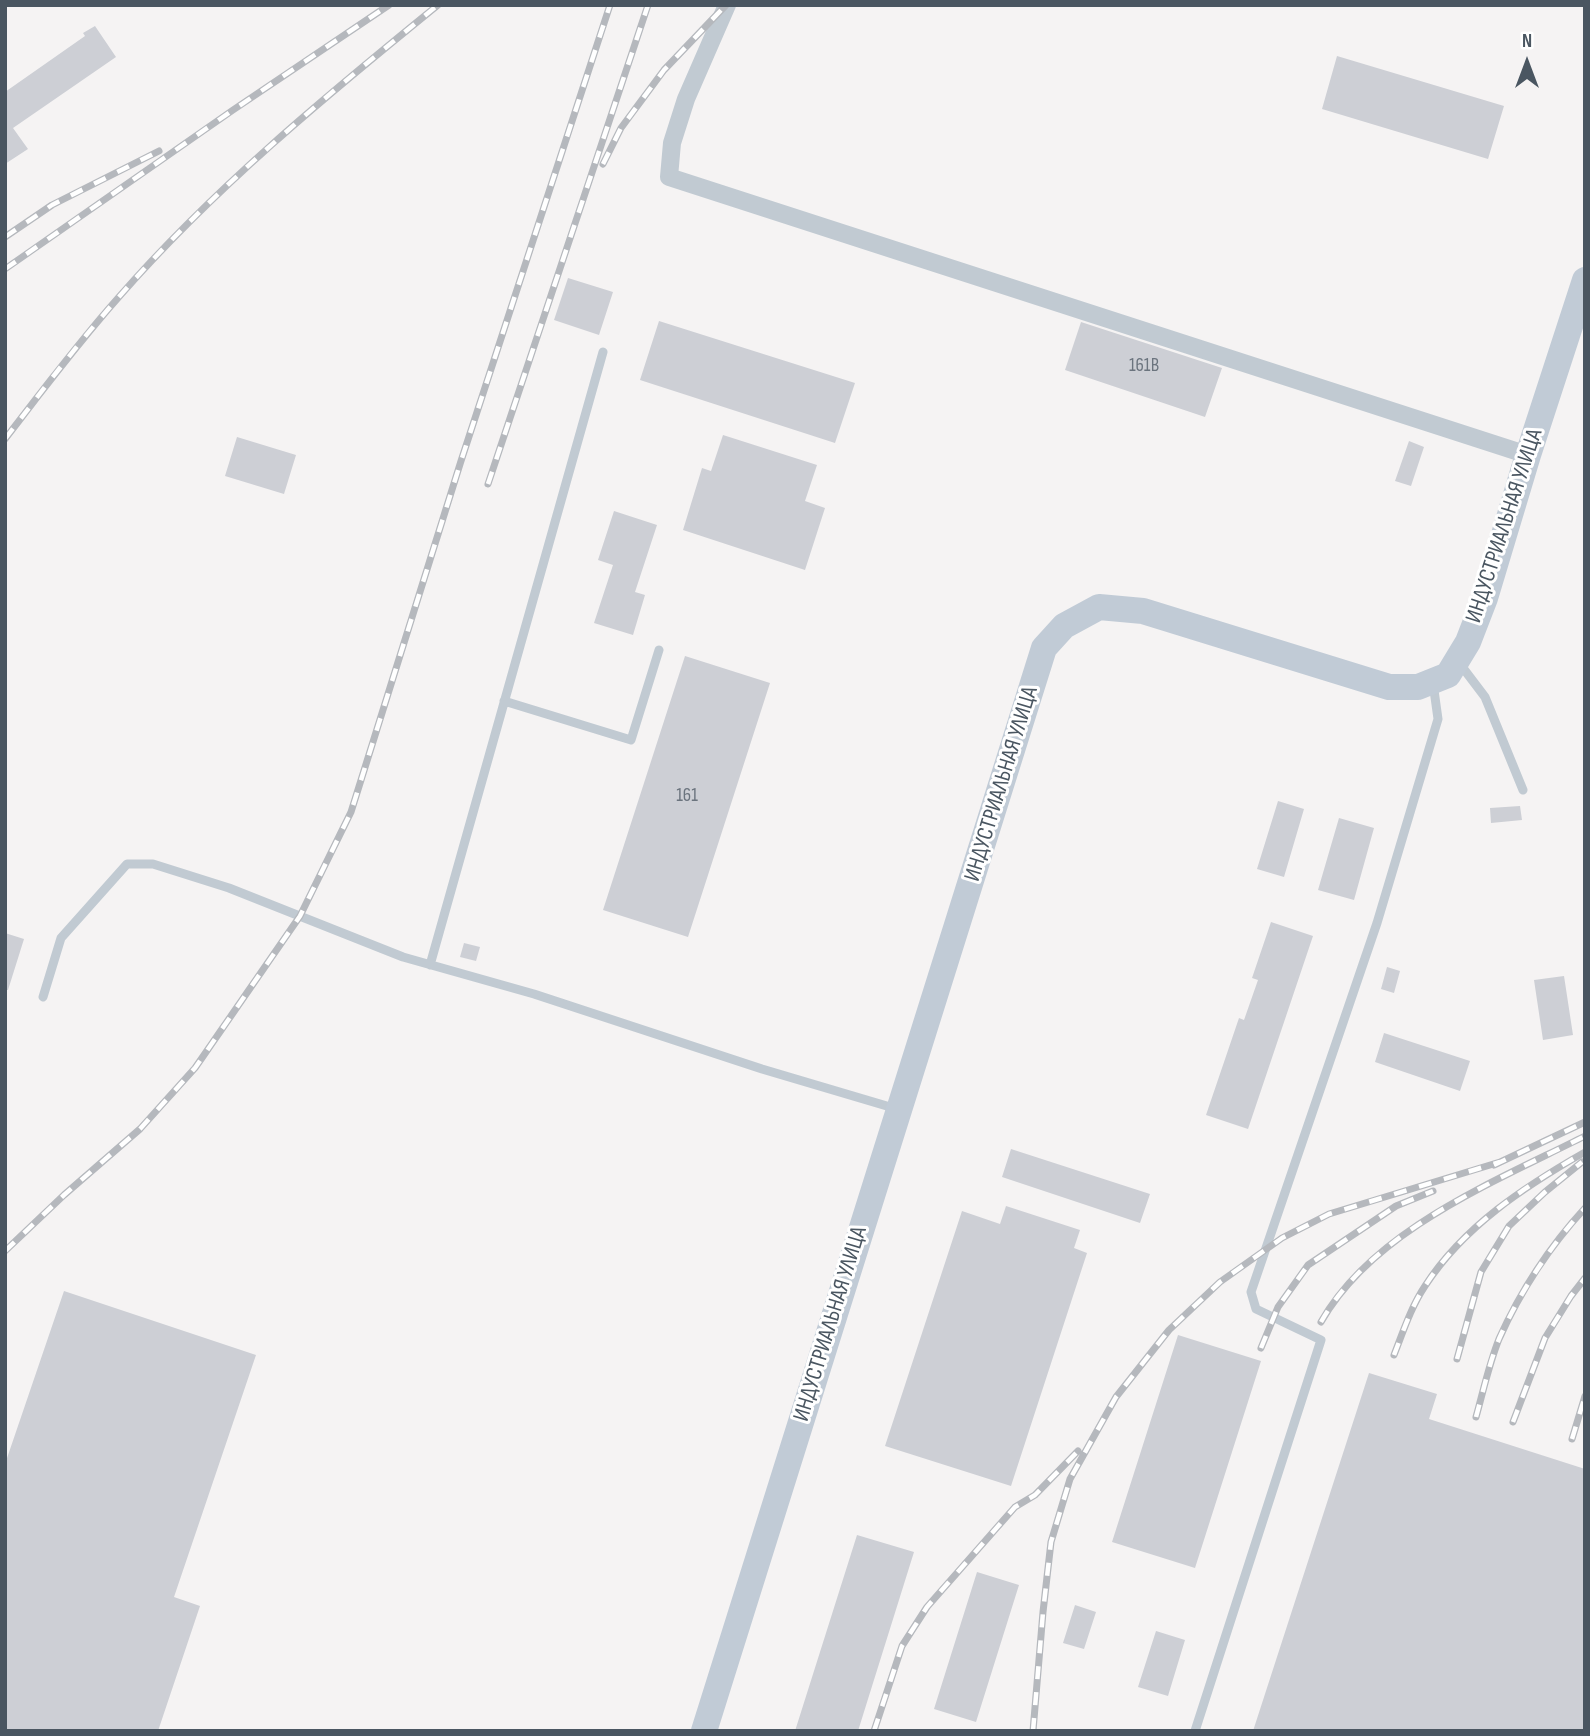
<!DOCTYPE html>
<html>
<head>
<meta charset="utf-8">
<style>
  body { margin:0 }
  #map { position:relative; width:1590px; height:1736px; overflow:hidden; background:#f5f3f3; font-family:"Sofia Sans Condensed",sans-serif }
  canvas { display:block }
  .frame { position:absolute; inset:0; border:7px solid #4a5661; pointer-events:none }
  .north { position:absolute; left:1492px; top:28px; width:70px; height:70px; -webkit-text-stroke:5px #fff; paint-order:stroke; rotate:0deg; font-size:19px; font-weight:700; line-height:28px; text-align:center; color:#4a5661 }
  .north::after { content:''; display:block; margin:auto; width:24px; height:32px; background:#4a5661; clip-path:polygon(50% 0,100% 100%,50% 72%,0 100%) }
</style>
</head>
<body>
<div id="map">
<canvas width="1590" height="1736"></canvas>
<div class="frame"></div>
<div class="north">N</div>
</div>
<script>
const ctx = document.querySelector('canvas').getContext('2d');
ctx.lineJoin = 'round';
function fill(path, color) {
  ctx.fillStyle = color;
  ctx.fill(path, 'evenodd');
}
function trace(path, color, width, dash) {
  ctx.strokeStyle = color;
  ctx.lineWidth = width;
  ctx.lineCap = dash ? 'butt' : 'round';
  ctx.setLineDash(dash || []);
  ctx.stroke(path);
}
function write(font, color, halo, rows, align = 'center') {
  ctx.font = font + ' "Sofia Sans Condensed",sans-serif';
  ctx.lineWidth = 6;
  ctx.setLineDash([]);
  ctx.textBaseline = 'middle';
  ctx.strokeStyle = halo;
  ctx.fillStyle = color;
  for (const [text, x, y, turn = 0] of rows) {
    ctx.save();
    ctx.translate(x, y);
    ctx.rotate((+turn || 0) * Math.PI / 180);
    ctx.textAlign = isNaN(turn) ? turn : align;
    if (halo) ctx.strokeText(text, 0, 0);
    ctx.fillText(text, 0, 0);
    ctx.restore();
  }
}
fill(new Path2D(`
  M95 26 116 57 13 128 28 149 5 164V92L85 36 83 33Z
  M1337 56 1504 106 1488 159 1322 109Z
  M568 278 613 292 599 335 554 320Z
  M659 321 855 383 835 443 640 380Z
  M1081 322 1222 368 1205 417 1065 370Z
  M723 435 817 465 805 501 825 508 805 570 683 530 702 468 711 471Z
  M237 437 296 455 284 494 225 476Z
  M1409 441 1424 447 1411 486 1395 481Z
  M614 511 657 525 635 592 645 595 633 635 594 623 613 565 598 560Z
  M685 656 770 683 688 937 603 910Z
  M1278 801 1304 809 1284 877 1257 869Z
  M1520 806 1522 820 1491 823 1490 808Z
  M1339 818 1374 828 1354 900 1318 890Z
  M1271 922 1313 936 1248 1129 1206 1115 1239 1018 1244 1020 1258 980 1252 978Z
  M5 933 24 939 8 990H5Z
  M464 943 480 947 476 961 460 957Z
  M1387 967 1400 971 1394 993 1381 989Z
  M1564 976 1573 1035 1543 1040 1534 980Z
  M1384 1033 1470 1061 1460 1091 1375 1062Z
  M1011 1149 1150 1194 1140 1223 1002 1177Z
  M1006 1206 1080 1230 1074 1248 1087 1253 1011 1486 885 1446 962 1211 1000 1224Z
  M64 1291 256 1355 174 1597 200 1606 158 1731H5V1464Z
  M1178 1335 1261 1361 1195 1568 1112 1542Z
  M1369 1373 1437 1394 1429 1419 1585 1469V1731H1253Z
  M857 1535 914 1552 858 1731H795Z
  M977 1572 1019 1585 976 1722 934 1709Z
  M1075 1605 1096 1612 1084 1649 1063 1643Z
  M1156 1631 1185 1640 1168 1696 1138 1687Z`), '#cdcfd5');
trace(new Path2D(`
  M1460 664 1485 697 1523 790
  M504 701 631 740 659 650
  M430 965 603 352
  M43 997 61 938 127 864H153L229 888 403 957 534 994 762 1069 897 1109
  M1195 1731 1321 1340 1256 1309 1251 1292 1377 923 1438 719 1433 683`), '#c1cad2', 9);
trace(new Path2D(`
  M727 5 686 99 672 143 669 177 1528 455`), '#c1cad2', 18);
trace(new Path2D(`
  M704 1731 1044 648 1064 626 1099 607 1143 611 1389 687H1418L1448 675 1468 642 1485 598 1528 455 1585 280`), '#c1cbd6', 26);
const rail = new Path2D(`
  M603 164 621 128 664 70 726 5
  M5 237 52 205 159 151
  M5 269 233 110 389 5
  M5 439C42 391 78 343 118 298 213 189 326 96 438 5
  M488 484 648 5
  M1494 1165 1585 1122
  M5 1251 64 1195 140 1129 195 1068 300 916 351 812 461 461 610 5
  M1321 1322C1373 1230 1494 1182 1585 1136
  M1261 1348 1278 1307 1308 1265 1396 1206 1433 1191
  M1394 1355C1403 1332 1411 1307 1425 1286 1464 1226 1524 1187 1585 1152
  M1457 1359 1481 1272 1509 1226 1545 1192 1582 1162
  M1476 1417C1483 1392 1489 1364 1499 1339 1520 1292 1550 1246 1585 1208
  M1513 1422 1545 1338 1571 1296 1585 1278
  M1572 1439 1585 1396
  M874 1731 902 1646 927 1607 1015 1507 1035 1495 1078 1451
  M1033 1731 1043 1612 1051 1542 1070 1479 1116 1397 1169 1330 1220 1282 1282 1238 1329 1214 1500 1162`);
trace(rail, '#b5b8bd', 7);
trace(rail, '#fff', 4.5, [13]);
write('19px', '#6b747e', null, [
  ["161В",1144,366],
  ["161",687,796]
]);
write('23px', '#4a5661', '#fff', [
  ["ИНДУСТРИАЛЬНАЯ УЛИЦА",1505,526,-72],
  ["ИНДУСТРИАЛЬНАЯ УЛИЦА",1002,784,-73],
  ["ИНДУСТРИАЛЬНАЯ УЛИЦА",831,1324,-73]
]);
</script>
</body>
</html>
